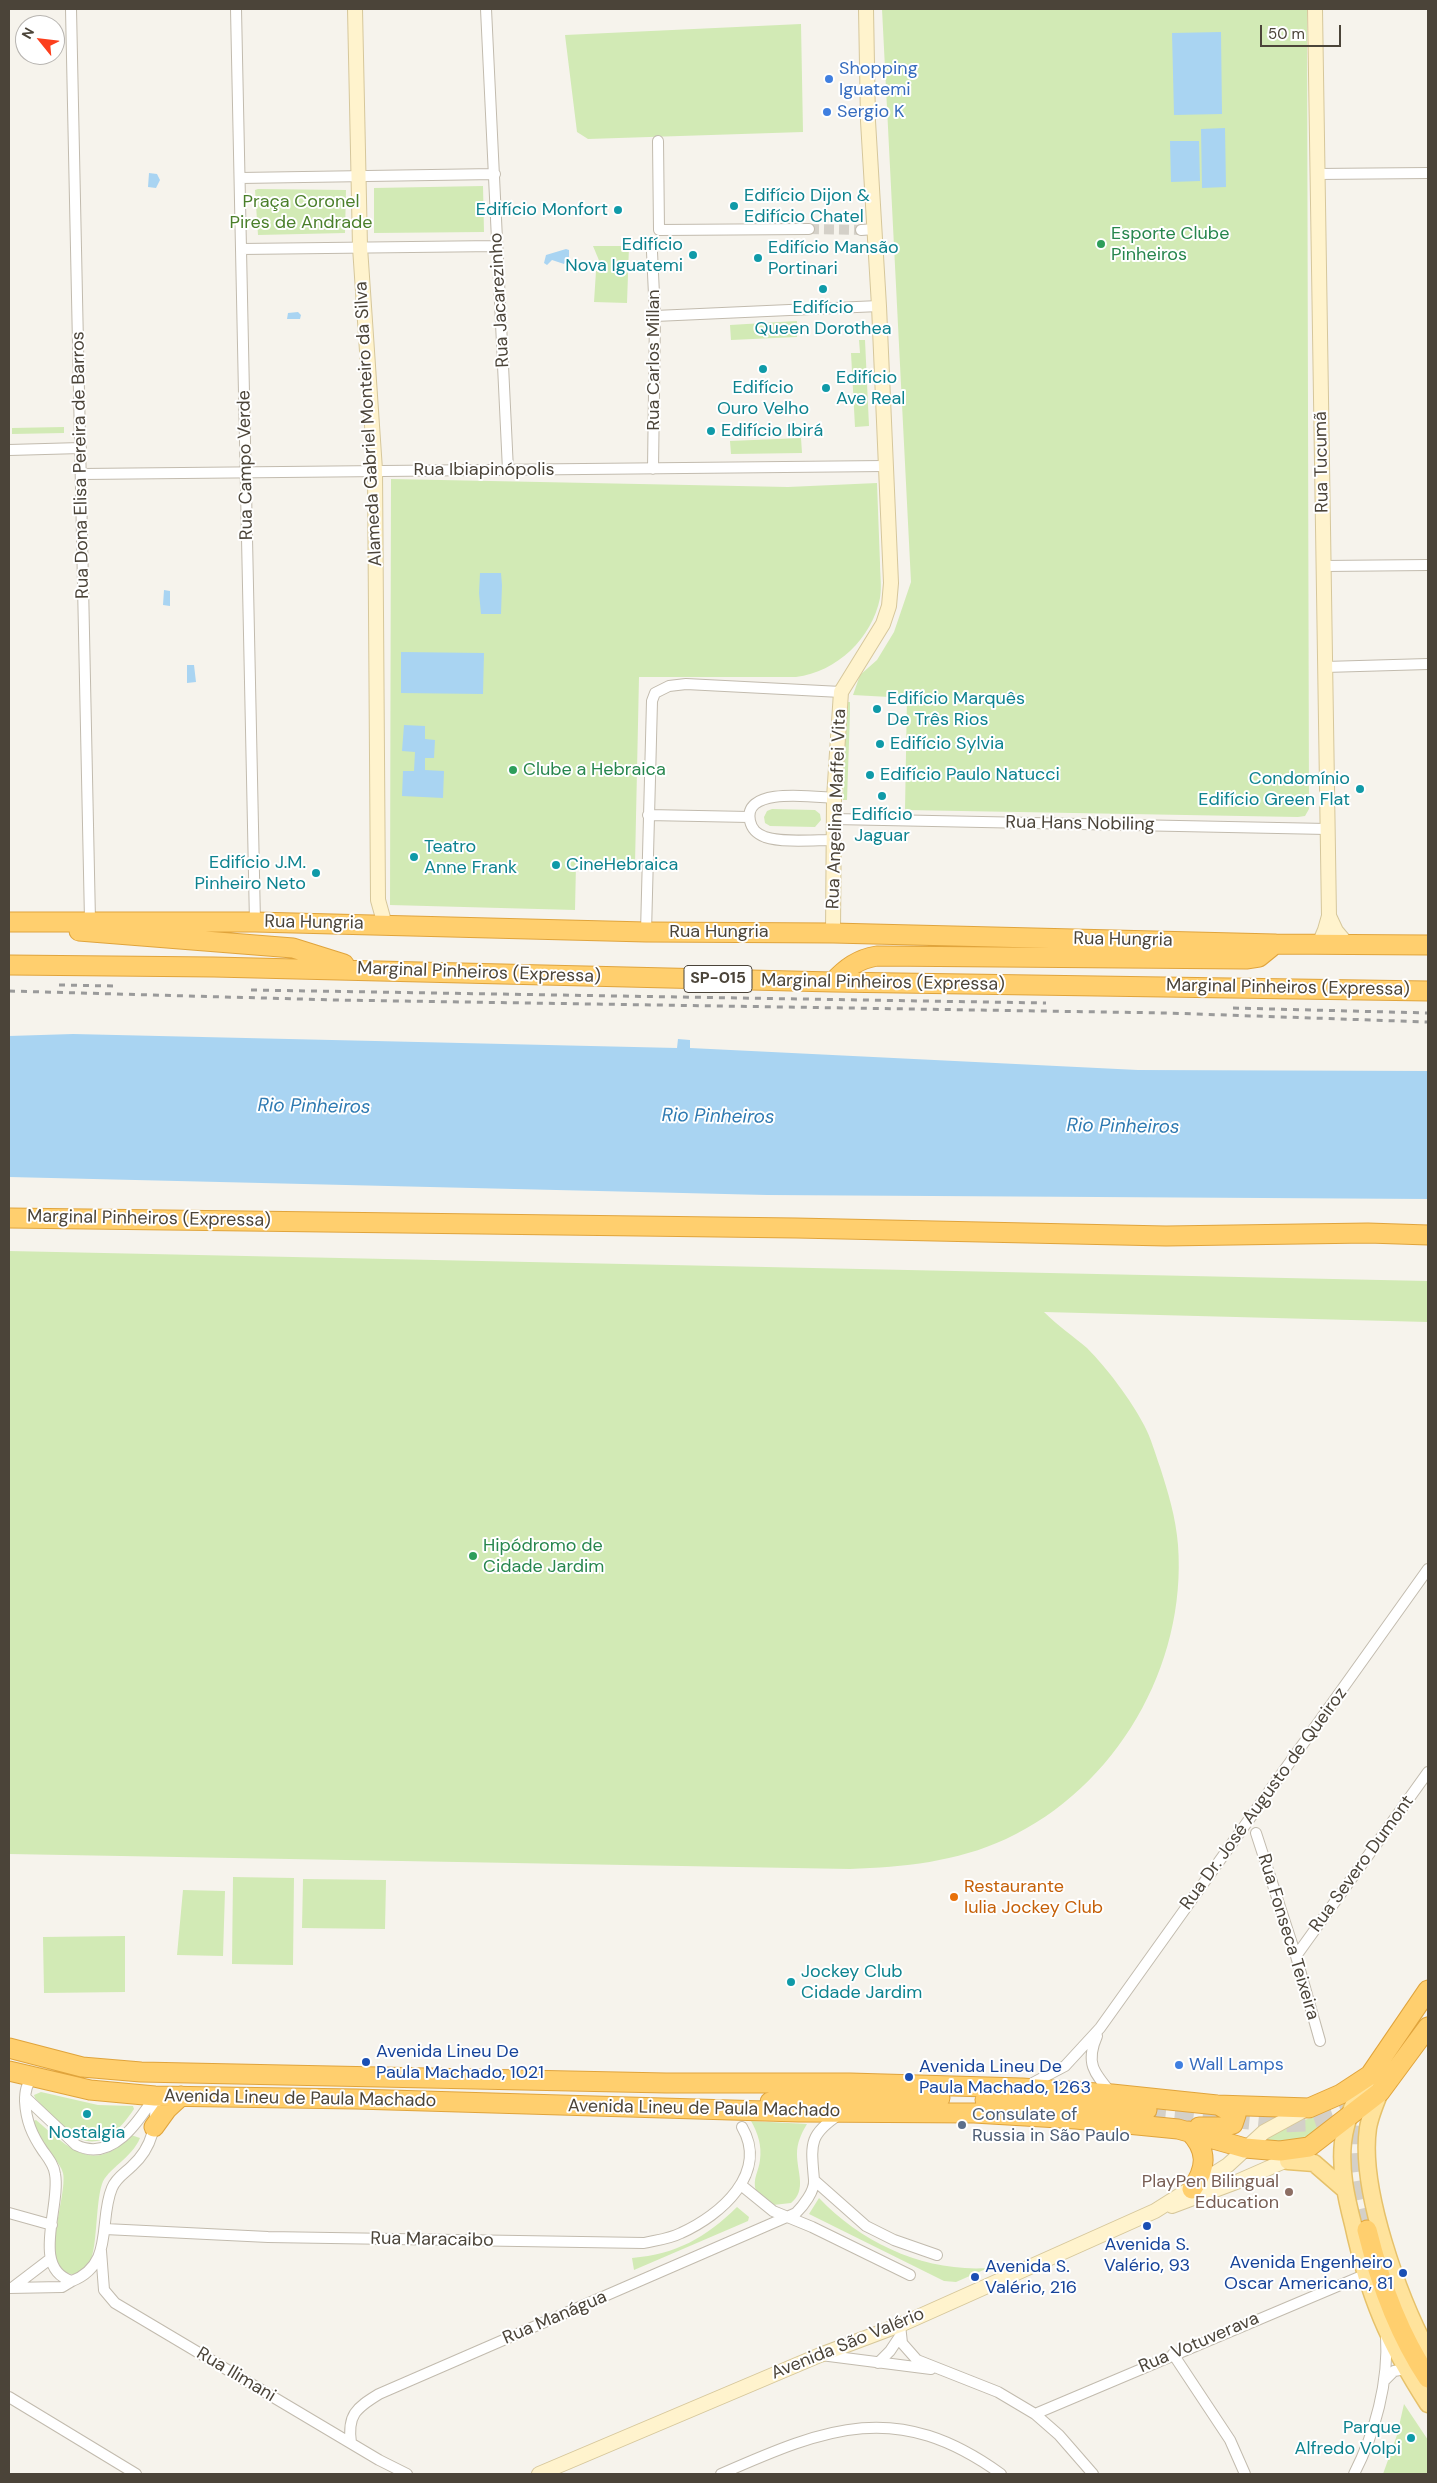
<!DOCTYPE html>
<html>
<head>
<meta charset="utf-8">
<style>
  body { margin:0 }
  #map { position:relative; width:1437px; height:2483px; overflow:hidden; background:#f6f3ec; font-family:"DM Sans",sans-serif }
  canvas { display:block }
  .frame { position:absolute; inset:0; border:10px solid #4b4439; pointer-events:none }
  .north { position:absolute; left:15px; top:15px; width:50px; height:50px; box-sizing:border-box; background:#fff; border:1px solid #b7b4b0; border-radius:50%; rotate:299deg; font-size:14px; font-weight:700; line-height:20px; text-align:center; color:#4b4439 }
  .north::after { content:''; display:block; margin:auto; width:18px; height:22px; background:#fc3f1d; clip-path:polygon(50% 0,100% 100%,50% 72%,0 100%) }
  .scale { position:absolute; left:1260px; top:25px; width:81px; height:22px; box-sizing:border-box; border:2px solid #4b4439; border-top:0; padding-left:6px; font-size:15px; line-height:18px; white-space:nowrap; color:#4b4439; -webkit-text-stroke:4px #fff; paint-order:stroke }
</style>
</head>
<body>
<div id="map">
<canvas width="1437" height="2483"></canvas>
<div class="frame"></div>
<div class="north">N</div>
<div class="scale">50 m</div>
</div>
<script>
const ctx = document.querySelector('canvas').getContext('2d');
ctx.lineJoin = 'round';
function fill(path, color) {
  ctx.fillStyle = color;
  ctx.fill(path, 'evenodd');
}
function trace(path, color, width, dash) {
  ctx.strokeStyle = color;
  ctx.lineWidth = width;
  ctx.lineCap = dash ? 'butt' : 'round';
  ctx.setLineDash(dash || []);
  ctx.stroke(path);
}
function write(font, color, halo, rows, align = 'center') {
  ctx.font = font + ' "DM Sans",sans-serif';
  ctx.lineWidth = 4;
  ctx.setLineDash([]);
  ctx.textBaseline = 'middle';
  ctx.strokeStyle = halo;
  ctx.fillStyle = color;
  for (const [text, x, y, turn = 0] of rows) {
    ctx.save();
    ctx.translate(x, y);
    ctx.rotate((+turn || 0) * Math.PI / 180);
    ctx.textAlign = isNaN(turn) ? turn : align;
    if (halo) ctx.strokeText(text, 0, 0);
    ctx.fillText(text, 0, 0);
    ctx.restore();
  }
}
fill(new Path2D(`
  M882 9H1307L1309 809 1305 816 1298 817 905 810 907 698 853 695 860 675 877 660 894 632 911 582Z
  M801 24 803 132 588 139 577 132 565 35Z
  M483 186 484 232 374 233V188Z
  M258 189 346 190 345 233 258 235 255 190Z
  M593 246H629L627 303 594 302 596 271 603 270Z
  M797 321V337L731 340 730 325Z
  M859 340H865L869 426 855 427 851 353H860Z
  M64 427V433L12 434V428Z
  M801 438 802 453 731 454 730 441Z
  M391 479 788 487 877 483C878 510 879 537 880 563 880 574 882 587 880 598 872 638 837 672 796 677H639L635 864H576L575 910 390 905Z
  M846 702H850V713L847 800H843Z
  M772 809 815 810 820 814 821 820 815 827 770 826 765 823 764 817 767 811Z
  M9 1251 1428 1281V1322L1044 1312C1057 1325 1073 1336 1087 1348 1107 1368 1131 1400 1144 1425 1151 1438 1155 1453 1160 1467 1168 1492 1176 1518 1178 1545 1187 1666 1116 1788 1006 1839 956 1862 904 1867 850 1869L9 1854Z
  M233 1877 294 1878 293 1965 232 1964Z
  M303 1879 386 1880 385 1929 302 1928Z
  M183 1890 225 1891 223 1956 177 1955Z
  M125 1936V1992L44 1993 43 1937Z
  M41 2092 98 2105 133 2106 134 2109C95 2167 70 2137 35 2098L34 2095Z
  M1315 2117 1321 2130 1299 2141 1255 2144 1282 2126Z
  M36 2120C68 2147 94 2176 131 2135L140 2138C132 2158 107 2169 102 2184 95 2205 98 2252 88 2266 85 2270 76 2275 71 2274 37 2269 68 2196 63 2173 60 2162 50 2155 44 2145 38 2138 36 2130 33 2121Z
  M751 2121 807 2124C801 2134 797 2143 797 2154 797 2172 807 2190 791 2203L773 2205 756 2191C752 2179 759 2171 760 2160 762 2146 758 2133 751 2121Z
  M819 2198C863 2244 925 2272 988 2268L956 2282 944 2281 809 2214Z
  M737 2207 749 2217 748 2221 634 2270 632 2258C677 2254 705 2238 737 2207Z
  M1404 2404 1428 2440V2474H1383L1397 2435Z`), '#d2eab5');
fill(new Path2D(`
  M1221 32 1222 114 1174 115 1172 33Z
  M1225 128 1226 187 1202 188 1201 129Z
  M1170 141H1199L1200 181 1171 182Z
  M149 173 157 174 160 180 156 188 148 187Z
  M566 249 569 250V257L564 264 552 260 547 265 544 263 546 255Z
  M298 312 301 315 300 319H287L288 313Z
  M480 573H501L502 585 501 614H481L479 593Z
  M164 590 170 591V606L163 605Z
  M401 652 484 653 483 694 401 693Z
  M187 665H194L196 682 187 683Z
  M404 725 425 726V739L435 740 434 758H425V770L444 771 443 798 402 796 403 771H414L415 752 402 751Z
  M73 1034 677 1048 678 1039 690 1040V1048L1138 1070 1428 1071V1199L767 1195 9 1177V1036Z`), '#a9d4f2');
trace(new Path2D(`
  M809 229 861 230`), '#d4d0c8', 10, [10, 5]);
trace(new Path2D(`
  M1363 2099C1342 2132 1358 2195 1367 2230
  M1147 2110 1280 2123 1306 2122 1360 2104`), '#d4d0c8', 19, [19, 9]);
const street = new Path2D(`
  M71 9 90 920
  M236 9 255 922
  M486 9 508 470
  M658 141 659 230 809 229
  M1317 174 1428 173
  M240 178 495 174
  M861 230 875 229
  M241 249 497 246
  M652 252 655 316 653 469
  M655 316 879 306
  M9 450 81 448
  M82 474 885 466
  M1324 566 1428 565
  M1325 667 1428 664
  M834 798C815 797 742 786 750 821 752 830 757 834 765 837 783 843 815 840 834 840
  M648 815 749 817
  M834 819 1327 829
  M646 932 652 701 655 693 669 686 686 684 841 692
  M1256 1833 1296 1956 1320 2041
  M1296 1956 1428 1772
  M1097 2036C1085 2063 1094 2073 1112 2094
  M33 2077C26 2084 25 2092 25 2101 26 2121 32 2135 43 2151 48 2158 54 2165 55 2174 61 2206 30 2269 72 2281 115 2264 98 2221 112 2188 116 2178 125 2173 132 2166 153 2147 157 2123 155 2096
  M1027 2086 1065 2066 1100 2028 1428 1569
  M25 2097 76 2145C112 2163 139 2121 155 2096
  M814 2180 866 2226 894 2240 937 2255
  M741 2185 773 2211 812 2227 910 2275
  M9 2213 52 2225
  M105 2229 268 2237 644 2243C657 2240 669 2239 681 2233 721 2215 769 2173 742 2127
  M101 2251 104 2290 115 2303 379 2460 407 2474
  M9 2288 62 2287 72 2281
  M12 2288 50 2259
  M900 2325 902 2343 917 2360 998 2392 1035 2414 1059 2435 1093 2474
  M1173 2354 1230 2440 1245 2474
  M821 2355 931 2369
  M878 2363 890 2351 900 2336
  M1384 2381 1394 2371 1406 2369
  M9 2397 136 2474
  M1035 2414 1364 2275
  M351 2443C347 2415 356 2408 379 2394L796 2213C803 2206 815 2191 814 2180 811 2144 808 2135 840 2114
  M721 2474C828 2427 897 2399 1001 2474
  M1354 2474C1375 2433 1389 2382 1386 2335`);
const secondary = new Path2D(`
  M355 9 360 247 375 470 378 900 385 925
  M1315 9 1329 916 1325 930 1319 944
  M1329 916 1336 931 1347 944
  M833 933 834 798 841 692 883 624 889 606 891 583 879 306 868 121 866 9
  M1172 2206 1239 2181 1296 2156
  M539 2474 820 2355 900 2325 1155 2211 1228 2165 1264 2132 1306 2109`);
const primary = new Path2D(`
  M1370 2076C1356 2096 1346 2117 1343 2142 1340 2170 1346 2197 1353 2224 1369 2297 1388 2342 1428 2404
  M1380 2092C1375 2104 1370 2116 1368 2128 1359 2189 1399 2298 1428 2352
  M1288 2161 1314 2163 1344 2189`);
const highway = new Path2D(`
  M9 922H255L646 932 833 933 1275 944 1428 945
  M79 931 293 948 344 964
  M9 965 214 967 833 982 1428 991
  M833 982C846 968 858 959 877 956L1246 959 1259 957 1275 944
  M9 1218 796 1228 1166 1236 1368 1233 1428 1235
  M9 2048 82 2067 141 2072 666 2083H850L1022 2088 1112 2094 1217 2105 1309 2108 1341 2094 1370 2075 1428 1990
  M9 2071 90 2090 155 2096 356 2099 799 2112 974 2113 1076 2119 1178 2129 1245 2148 1280 2151 1309 2147 1380 2092 1428 2027
  M985 2100 1147 2110
  M770 2102 809 2098H940
  M154 2127 167 2109 181 2096
  M1199 2127H1221L1233 2124 1236 2115 1218 2105
  M1189 2131C1208 2150 1207 2168 1192 2189
  M1367 2230C1380 2283 1398 2333 1428 2378`);
trace(street, '#c2bbae', 12);
trace(secondary, '#d6c79b', 16);
trace(primary, '#e6c16a', 19);
trace(highway, '#e0a43c', 21);
trace(street, '#fff', 10);
trace(secondary, '#fff3cd', 14);
trace(primary, '#ffe39c', 16);
trace(highway, '#ffcf6e', 19);
trace(new Path2D(`
  M59 985 116 986
  M251 990 1046 1003
  M9 991 335 1000 1167 1013 1428 1022
  M1233 1008 1428 1013`), '#9a9a9a', 3, [6, 6]);
for (const [x, y, r, color] of [
  [829,79,5,"#3f7fe0"],
  [827,112,5,"#3f7fe0"],
  [734,206,5,"#0f9aa8"],
  [618,210,5,"#0f9aa8"],
  [1101,244,5,"#2e9e5b"],
  [693,255,5,"#0f9aa8"],
  [758,258,5,"#0f9aa8"],
  [823,289,5,"#0f9aa8"],
  [763,369,5,"#0f9aa8"],
  [826,388,5,"#0f9aa8"],
  [711,431,5,"#0f9aa8"],
  [877,709,5,"#0f9aa8"],
  [880,744,5,"#0f9aa8"],
  [513,770,5,"#2e9e5b"],
  [870,775,5,"#0f9aa8"],
  [1360,789,5,"#0f9aa8"],
  [882,796,5,"#0f9aa8"],
  [414,857,5,"#0f9aa8"],
  [556,865,5,"#0f9aa8"],
  [316,873,5,"#0f9aa8"],
  [473,1556,5,"#2e9e5b"],
  [954,1897,5,"#e8710a"],
  [791,1982,5,"#0f9aa8"],
  [366,2062,5,"#1a4fb4"],
  [1179,2065,5,"#3f7fe0"],
  [909,2077,5,"#1a4fb4"],
  [87,2114,5,"#0f9aa8"],
  [962,2125,5,"#5c6f8a"],
  [1289,2192,5,"#8d6e63"],
  [1147,2226,5,"#1a4fb4"],
  [1403,2273,5,"#1a4fb4"],
  [975,2277,5,"#1a4fb4"],
  [1411,2438,5,"#0f9aa8"]
]) {
  const dot = new Path2D();
  dot.arc(x, y, r, 0, 2 * Math.PI);
  ctx.fillStyle = color;
  ctx.fill(dot);
  trace(dot, '#fff', 2);
}
for (const [x, y, w] of [
  [718,979,68]
]) {
  const box = new Path2D();
  box.roundRect(x - w / 2, y - 13.5, w, 27, 4);
  ctx.fillStyle = '#fff';
  ctx.fill(box);
  trace(box, '#4b4439', 1);
}
write('bold 16px', '#4b4439', null, [
  ["SP-015",718,979]
]);
write('18px', '#366cbe', '#fff', [
  ["Shopping",839,69],
  ["Iguatemi",839,90],
  ["Sergio K",837,112],
  ["Wall Lamps",1189,2065]
], 'left');
write('18px', '#0d838f', '#fff', [
  ["Edifício Dijon &",744,196],
  ["Edifício Chatel",744,217],
  ["Edifício Monfort",608,210,"right"],
  ["Edifício",683,245,"right"],
  ["Nova Iguatemi",683,266,"right"],
  ["Edifício Mansão",768,248],
  ["Portinari",768,269],
  ["Edifício",823,308,"center"],
  ["Queen Dorothea",823,329,"center"],
  ["Edifício",836,378],
  ["Ave Real",836,399],
  ["Edifício",763,388,"center"],
  ["Ouro Velho",763,409,"center"],
  ["Edifício Ibirá",721,431],
  ["Edifício Marquês",887,699],
  ["De Três Rios",887,720],
  ["Edifício Sylvia",890,744],
  ["Edifício Paulo Natucci",880,775],
  ["Condomínio",1350,779,"right"],
  ["Edifício Green Flat",1350,800,"right"],
  ["Edifício",882,815,"center"],
  ["Jaguar",882,836,"center"],
  ["Teatro",424,847],
  ["Anne Frank",424,868],
  ["Edifício J.M.",306,863,"right"],
  ["Pinheiro Neto",306,884,"right"],
  ["CineHebraica",566,865],
  ["Jockey Club",801,1972],
  ["Cidade Jardim",801,1993],
  ["Nostalgia",87,2133,"center"],
  ["Parque",1401,2428,"right"],
  ["Alfredo Volpi",1401,2449,"right"]
], 'left');
write('18px', '#4a7f2a', '#fff', [
  ["Praça Coronel",301,202],
  ["Pires de Andrade",301,223]
]);
write('18px', '#27864d', '#fff', [
  ["Esporte Clube",1111,234],
  ["Pinheiros",1111,255],
  ["Clube a Hebraica",523,770],
  ["Hipódromo de",483,1546],
  ["Cidade Jardim",483,1567]
], 'left');
write('18px', '#4b4439', '#fff', [
  ["Rua Jacarezinho",500,300,-93],
  ["Rua Carlos Millan",654,360,-90],
  ["Alameda Gabriel Monteiro da Silva",369,424,-93],
  ["Rua Tucumã",1322,462,-91],
  ["Rua Dona Elisa Pereira de Barros",81,465,-91],
  ["Rua Campo Verde",246,465,-91],
  ["Rua Ibiapinópolis",484,470],
  ["Rua Angelina Maffei Vita",837,809,-88],
  ["Rua Hans Nobiling",1080,824,1],
  ["Rua Hungria",314,923,1],
  ["Rua Hungria",719,932],
  ["Rua Hungria",1123,940,1],
  ["Marginal Pinheiros (Expressa)",479,973,2],
  ["Marginal Pinheiros (Expressa)",883,983,1],
  ["Marginal Pinheiros (Expressa)",1288,988,1],
  ["Marginal Pinheiros (Expressa)",149,1219,1],
  ["Rua Dr. José Augusto de Queiroz",1264,1799,-54],
  ["Rua Severo Dumont",1362,1864,-54],
  ["Rua Fonseca Teixeira",1288,1937,73],
  ["Avenida Lineu de Paula Machado",300,2099,1],
  ["Avenida Lineu de Paula Machado",704,2109,1],
  ["Rua Maracaibo",432,2240,1],
  ["Rua Manágua",555,2318,-23],
  ["Rua Votuverava",1199,2343,-23],
  ["Avenida São Valério",848,2344,-22],
  ["Rua Ilimani",236,2375,31]
]);
write('18px', '#c56008', '#fff', [
  ["Restaurante",964,1887],
  ["Iulia Jockey Club",964,1908]
], 'left');
write('18px', '#164399', '#fff', [
  ["Avenida Lineu De",376,2052],
  ["Paula Machado, 1021",376,2073],
  ["Avenida Lineu De",919,2067],
  ["Paula Machado, 1263",919,2088],
  ["Avenida S.",1147,2245,"center"],
  ["Valério, 93",1147,2266,"center"],
  ["Avenida Engenheiro",1393,2263,"right"],
  ["Oscar Americano, 81",1393,2284,"right"],
  ["Avenida S.",985,2267],
  ["Valério, 216",985,2288]
], 'left');
write('18px', '#4e5e75', '#fff', [
  ["Consulate of",972,2115],
  ["Russia in São Paulo",972,2136]
], 'left');
write('18px', '#785e54', '#fff', [
  ["PlayPen Bilingual",1279,2182],
  ["Education",1279,2203]
], 'right');
write('italic 19px', '#2e7ab2', '#fff', [
  ["Rio Pinheiros",314,1107,1],
  ["Rio Pinheiros",718,1117,1],
  ["Rio Pinheiros",1123,1127,1]
]);
</script>
</body>
</html>
